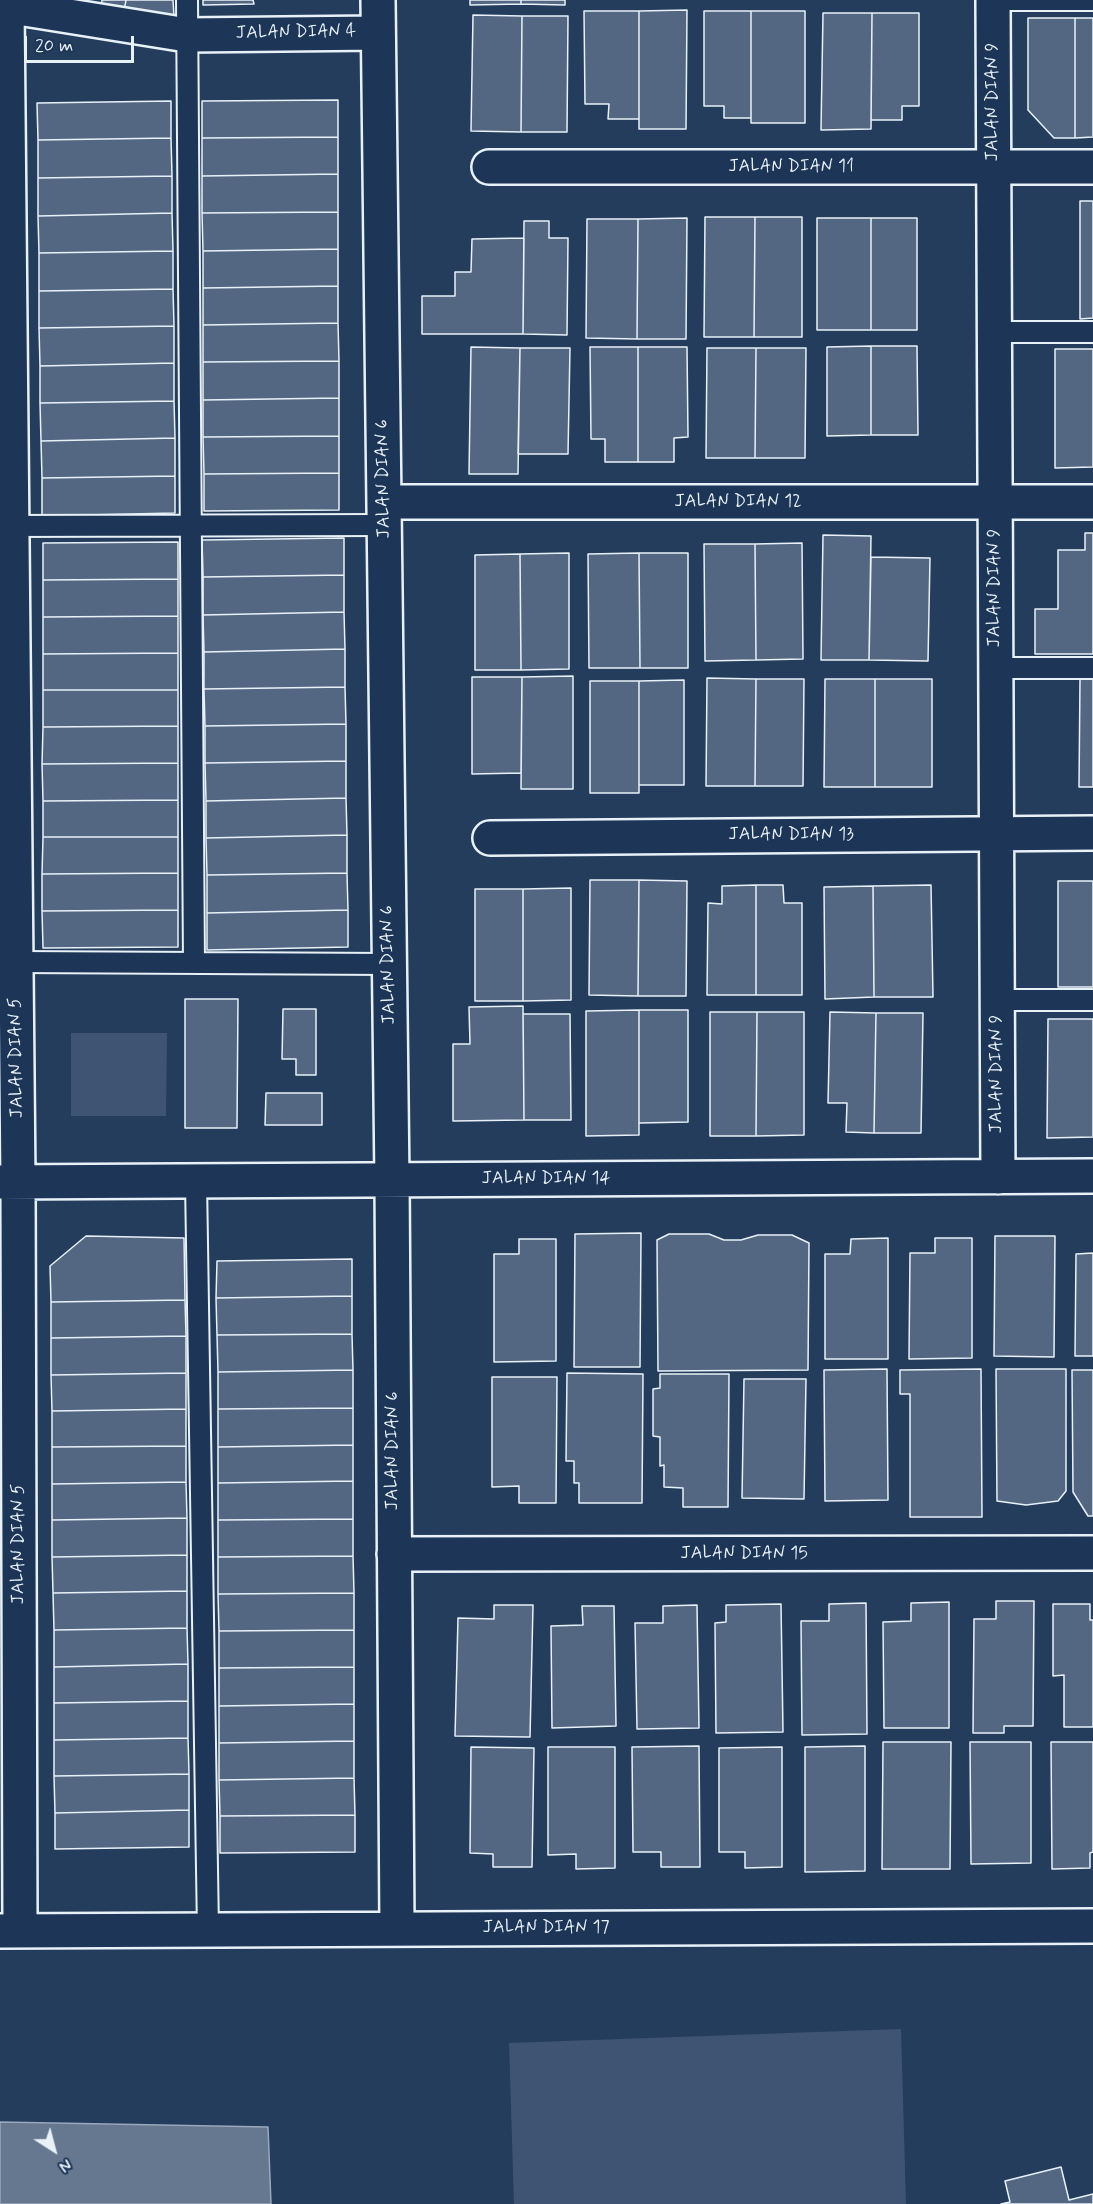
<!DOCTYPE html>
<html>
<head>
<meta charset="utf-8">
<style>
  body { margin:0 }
  #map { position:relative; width:1093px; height:2204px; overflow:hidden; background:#253d5d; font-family:Mynerve,sans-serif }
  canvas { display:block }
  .north { position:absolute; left:24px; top:2120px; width:60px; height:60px; -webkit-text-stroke:4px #1d3557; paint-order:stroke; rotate:144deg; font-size:16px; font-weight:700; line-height:24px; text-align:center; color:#e8f1f8 }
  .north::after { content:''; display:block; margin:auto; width:21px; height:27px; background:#e8f1f8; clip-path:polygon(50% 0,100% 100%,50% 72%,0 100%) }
  .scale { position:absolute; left:24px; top:36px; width:110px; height:27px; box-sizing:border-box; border:3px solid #e8f1f8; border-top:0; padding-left:8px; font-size:18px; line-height:21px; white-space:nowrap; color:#e8f1f8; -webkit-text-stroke:4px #1d3557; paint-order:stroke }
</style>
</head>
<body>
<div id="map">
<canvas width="1093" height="2204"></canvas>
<div class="north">N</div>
<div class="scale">20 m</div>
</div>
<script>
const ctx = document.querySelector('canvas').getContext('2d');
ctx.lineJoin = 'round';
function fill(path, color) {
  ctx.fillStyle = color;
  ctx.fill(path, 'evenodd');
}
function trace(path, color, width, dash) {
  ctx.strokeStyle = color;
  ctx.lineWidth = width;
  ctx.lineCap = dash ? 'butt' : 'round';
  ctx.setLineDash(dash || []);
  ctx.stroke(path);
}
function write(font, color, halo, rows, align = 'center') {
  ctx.font = font + ' Mynerve,sans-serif';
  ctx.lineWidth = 4.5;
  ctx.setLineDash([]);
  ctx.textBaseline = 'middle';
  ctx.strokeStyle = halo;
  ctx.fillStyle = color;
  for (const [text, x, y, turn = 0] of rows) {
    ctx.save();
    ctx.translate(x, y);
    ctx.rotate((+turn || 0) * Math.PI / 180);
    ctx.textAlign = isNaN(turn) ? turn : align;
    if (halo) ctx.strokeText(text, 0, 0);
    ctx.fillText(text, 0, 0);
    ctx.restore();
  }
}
fill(new Path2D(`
  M71 1033H167L166 1116H71Z
  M901 2029 906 2204H514L509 2043Z`), '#3e5472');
const water = new Path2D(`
  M0 2122 268 2127 271 2204H0Z`);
fill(water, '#657890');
trace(water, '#99a8ba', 1.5);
const building = new Path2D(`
  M102 0H126L124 11 101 7Z
  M126 0H173L174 17 124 11Z
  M203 0H253L254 4 203 5Z
  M470 0H521V4L470 5Z
  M521 0H565V5L521 4Z
  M687 10 686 129H639V11Z
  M584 11H639V119H608L609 104H585Z
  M704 11H751V118H724V106H704Z
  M751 11H805V123H751Z
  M823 13H872L871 129 821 130Z
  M872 13H919V106H902V120H871Z
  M473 15 522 16 521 132 471 131Z
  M522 16H568L567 132H521Z
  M1028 18H1075V138H1054L1028 110Z
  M1075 18H1093V137L1075 138Z
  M338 100V137L202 138V101Z
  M171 101V138L38 140 37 103Z
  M338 137V174L202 176V138Z
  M171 138 172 176 38 178V140Z
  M338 174V212L202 213V176Z
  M172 176V213L38 216V178Z
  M1080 201H1093V318L1080 319Z
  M338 212V249L203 251 202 213Z
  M172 213 173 251 39 253 38 216Z
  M705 217H755L754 337H704Z
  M755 217H802V337H754Z
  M687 218 686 339H637L638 219Z
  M817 218H871V330H817Z
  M871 218H917V330H871Z
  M587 219H638L637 339 586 338Z
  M524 221H549V238H568L567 335 523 334Z
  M524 238 523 334H422V296H455V272H471L472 239Z
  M338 249V286L203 288V251Z
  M173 251V289L39 291V253Z
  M338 286V323L203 325V288Z
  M173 289 174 326 39 328V291Z
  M338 323 339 361 203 362V325Z
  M174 326V363L40 366 39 328Z
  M871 346H917L918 435H871Z
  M871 346V435L827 436V347Z
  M471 347 520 348 518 474H469Z
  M590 347H638V462H605V439H591Z
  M638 347H687L688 437 674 438V462H638Z
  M520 348H570L568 454H518Z
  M707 348H756L755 458H706Z
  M756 348H806L805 458H755Z
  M1055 349H1093V467L1055 468Z
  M339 361V398L203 400V362Z
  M174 363V401L40 403V366Z
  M339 398V436L203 437V400Z
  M174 401 175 438 41 441 40 403Z
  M339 436V473L204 474 203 437Z
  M175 438V476L42 478 41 441Z
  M339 473V510L204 511V474Z
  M175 476V513L42 516V478Z
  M1085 533H1093V654H1035V609H1058V550H1085Z
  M823 535 871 536 869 660H821Z
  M344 538V575L203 577 202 540Z
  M178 542V579L43 580V543Z
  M802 543 803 659 756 660 755 544Z
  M704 544H755L756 660 705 661Z
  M569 553V669L521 670 520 554Z
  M639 553H688V668H640Z
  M639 553 640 668H589L588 554Z
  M520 554 521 670H475V555Z
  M871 557 930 558 928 661 869 660Z
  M344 575V612L203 615V577Z
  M178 579V616L43 617V580Z
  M344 612 345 649 204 652 203 615Z
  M178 616V653L43 654V617Z
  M345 649V687L204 689V652Z
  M178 653V690H43V654Z
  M573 676V789H521L522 677Z
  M472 677H522L521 773 472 774Z
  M707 678 756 679 755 786H706Z
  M756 679H804L803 786H755Z
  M825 679H875V787H824Z
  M875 679H932V787H875Z
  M1080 679H1093V787H1079Z
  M684 680V785H639V681Z
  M590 681H639V793H590Z
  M345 687 346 724 205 726 204 689Z
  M43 690H178V726L43 727Z
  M346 724V761L205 763V726Z
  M178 726V763L42 764 43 727Z
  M346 761V798L206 801 205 763Z
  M178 763V800L43 801 42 764Z
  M346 798 347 835 206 838V801Z
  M178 800V837H43V801Z
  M347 835V873L207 875 206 838Z
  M43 837H178V873L42 874Z
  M178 873V910L42 911V874Z
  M347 873 348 910 207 913V875Z
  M590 880H639L638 996 589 995Z
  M639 880 687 881 686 996H638Z
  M1058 881H1093V987H1058Z
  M756 885V995H707L708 903 722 904V886Z
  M756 885H783L784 903H802V995H756Z
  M931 885 933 997H874L873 886Z
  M873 886 874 997 825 999 824 887Z
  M571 888V1000L523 1001V889Z
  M475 889H523V1001H475Z
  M178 910V947L43 948 42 911Z
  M348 910V947L207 950V913Z
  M185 999H238L237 1128H185Z
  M523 1006 524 1120 453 1121V1044H470L469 1007Z
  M283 1009H316V1075H296V1059H282Z
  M639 1010V1135L586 1136V1011Z
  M639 1010H688V1122L639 1123Z
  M710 1012H757L756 1136H710Z
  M757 1012H804V1135L756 1136Z
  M830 1012 876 1013 874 1133 846 1132 847 1103H828Z
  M876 1013H923L921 1133H874Z
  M523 1014H570L571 1120H524Z
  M1048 1019H1093V1137L1047 1138Z
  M266 1093H322V1125H265Z
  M641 1233 640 1367H574L575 1234Z
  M669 1234H709L724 1240H741L758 1235H792L809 1243 808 1370 658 1371 657 1240Z
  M86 1236 184 1238 185 1300 51 1302 50 1266Z
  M995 1236H1055L1054 1357 994 1356Z
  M888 1238V1359H825V1254H850L851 1239Z
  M935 1238H972V1358L909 1359 910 1253H935Z
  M519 1239H556V1361L494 1362V1254H519Z
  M1093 1253V1356H1075L1076 1254Z
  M352 1259V1296L216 1298 217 1261Z
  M352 1296V1334L217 1335 216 1298Z
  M185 1300 186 1336 51 1338V1302Z
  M352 1334 353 1370 218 1372 217 1335Z
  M186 1336V1373L51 1375V1338Z
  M887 1369 888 1500 825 1501 824 1370Z
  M981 1369 982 1517H910V1394H900V1370Z
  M996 1369H1066V1491L1058 1501 1026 1505 997 1501Z
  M353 1370V1408L218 1409V1372Z
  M1072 1370H1093V1516H1088L1073 1492Z
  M186 1373V1409L52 1411 51 1375Z
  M567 1373 643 1374 642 1503H579V1483H574V1461H566Z
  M660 1374H729L728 1507H683V1488L664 1487V1465L660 1466V1437L653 1436V1389L660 1388Z
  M492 1377H557L556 1503H519V1486L492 1487Z
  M744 1379H806L804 1499 742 1498Z
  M353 1408V1445L218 1447V1409Z
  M186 1409V1446L52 1447V1411Z
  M353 1445V1481L218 1483V1447Z
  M186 1446V1482L52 1484V1447Z
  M353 1481V1519L218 1520V1483Z
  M186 1482 187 1518 52 1520V1484Z
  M187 1518V1555L52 1557V1520Z
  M353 1519V1556L218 1557V1520Z
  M187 1555V1591L53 1593 52 1557Z
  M353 1556 354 1593 218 1594V1557Z
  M187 1591V1628L54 1630 53 1593Z
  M354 1593V1630L219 1631 218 1594Z
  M996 1601H1034L1033 1726H1004V1733H973L974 1619H996Z
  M949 1602V1728H884L883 1622 911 1621V1603Z
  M866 1603 867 1734 802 1735 801 1621H829V1604Z
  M781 1604 783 1732 716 1733 715 1623 726 1622V1605Z
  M1053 1604H1090V1620H1093V1727H1064V1675L1053 1676Z
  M494 1605H533L530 1737 455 1736 458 1618 494 1619Z
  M697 1605 699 1728 637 1729 635 1623H663V1606Z
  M582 1606H614L616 1726 552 1728 551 1626 583 1625Z
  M187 1628 188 1664 54 1667V1630Z
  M354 1630V1667L219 1668V1631Z
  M188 1664V1701L54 1703V1667Z
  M354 1667V1704L219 1706V1668Z
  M188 1701V1738L54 1740V1703Z
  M354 1704V1741L219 1743V1706Z
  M188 1738 189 1774 54 1776V1740Z
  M354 1741V1778L219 1780V1743Z
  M883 1742H951L950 1869H882Z
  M970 1742H1031V1863L971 1864Z
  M1051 1742H1093V1852L1090 1853V1868L1052 1869Z
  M699 1746 700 1867H661V1852H633L632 1747Z
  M865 1746V1871L805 1872V1747Z
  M471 1747 534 1748 532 1867H493V1854L470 1853Z
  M548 1747H615V1868L576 1869V1854L548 1855Z
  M782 1747V1867L745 1868V1852H719V1748Z
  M189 1774V1810L55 1813 54 1776Z
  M354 1778 355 1815 220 1816 219 1780Z
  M189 1810V1847L55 1849V1813Z
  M355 1815V1852L220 1853V1816Z
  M1061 2167 1069 2200 1093 2194V2204H1001L1010 2202 1005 2181Z`);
fill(building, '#536782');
trace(building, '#e8f1f8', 1.5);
const service = new Path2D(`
  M187 0 194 963
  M993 0H1093
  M994 332H1093
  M3 526 384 525
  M996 668H1093
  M16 962 389 964
  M997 1000H1093
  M196 1181 208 1931`);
const minor = new Path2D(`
  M378 0 392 1180 397 1929
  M993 0 998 1177
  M0 5 187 35 378 33
  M7 6 18 1182 20 1930
  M489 167H1093
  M384 502H1093
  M490 838 1093 833
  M0 1182 1093 1176
  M394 1554 1093 1553
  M0 1931 1093 1926`);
trace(service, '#e8f1f8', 24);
trace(minor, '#e8f1f8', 38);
trace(service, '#1d3557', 20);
trace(minor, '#1d3557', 33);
write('18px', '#e8f1f8', '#1d3557', [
  ["JALAN DIAN 4",296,33,-1],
  ["JALAN DIAN 9",993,102,-90],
  ["JALAN DIAN 11",791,167],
  ["JALAN DIAN 6",384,479,-91],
  ["JALAN DIAN 12",738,502],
  ["JALAN DIAN 9",995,588,-90],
  ["JALAN DIAN 13",791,835],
  ["JALAN DIAN 6",389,965,-91],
  ["JALAN DIAN 5",17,1058,-91],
  ["JALAN DIAN 9",997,1074,-90],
  ["JALAN DIAN 14",546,1179],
  ["JALAN DIAN 6",393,1451,-90],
  ["JALAN DIAN 5",19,1544,-90],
  ["JALAN DIAN 15",744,1554],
  ["JALAN DIAN 17",546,1928]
]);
</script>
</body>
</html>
